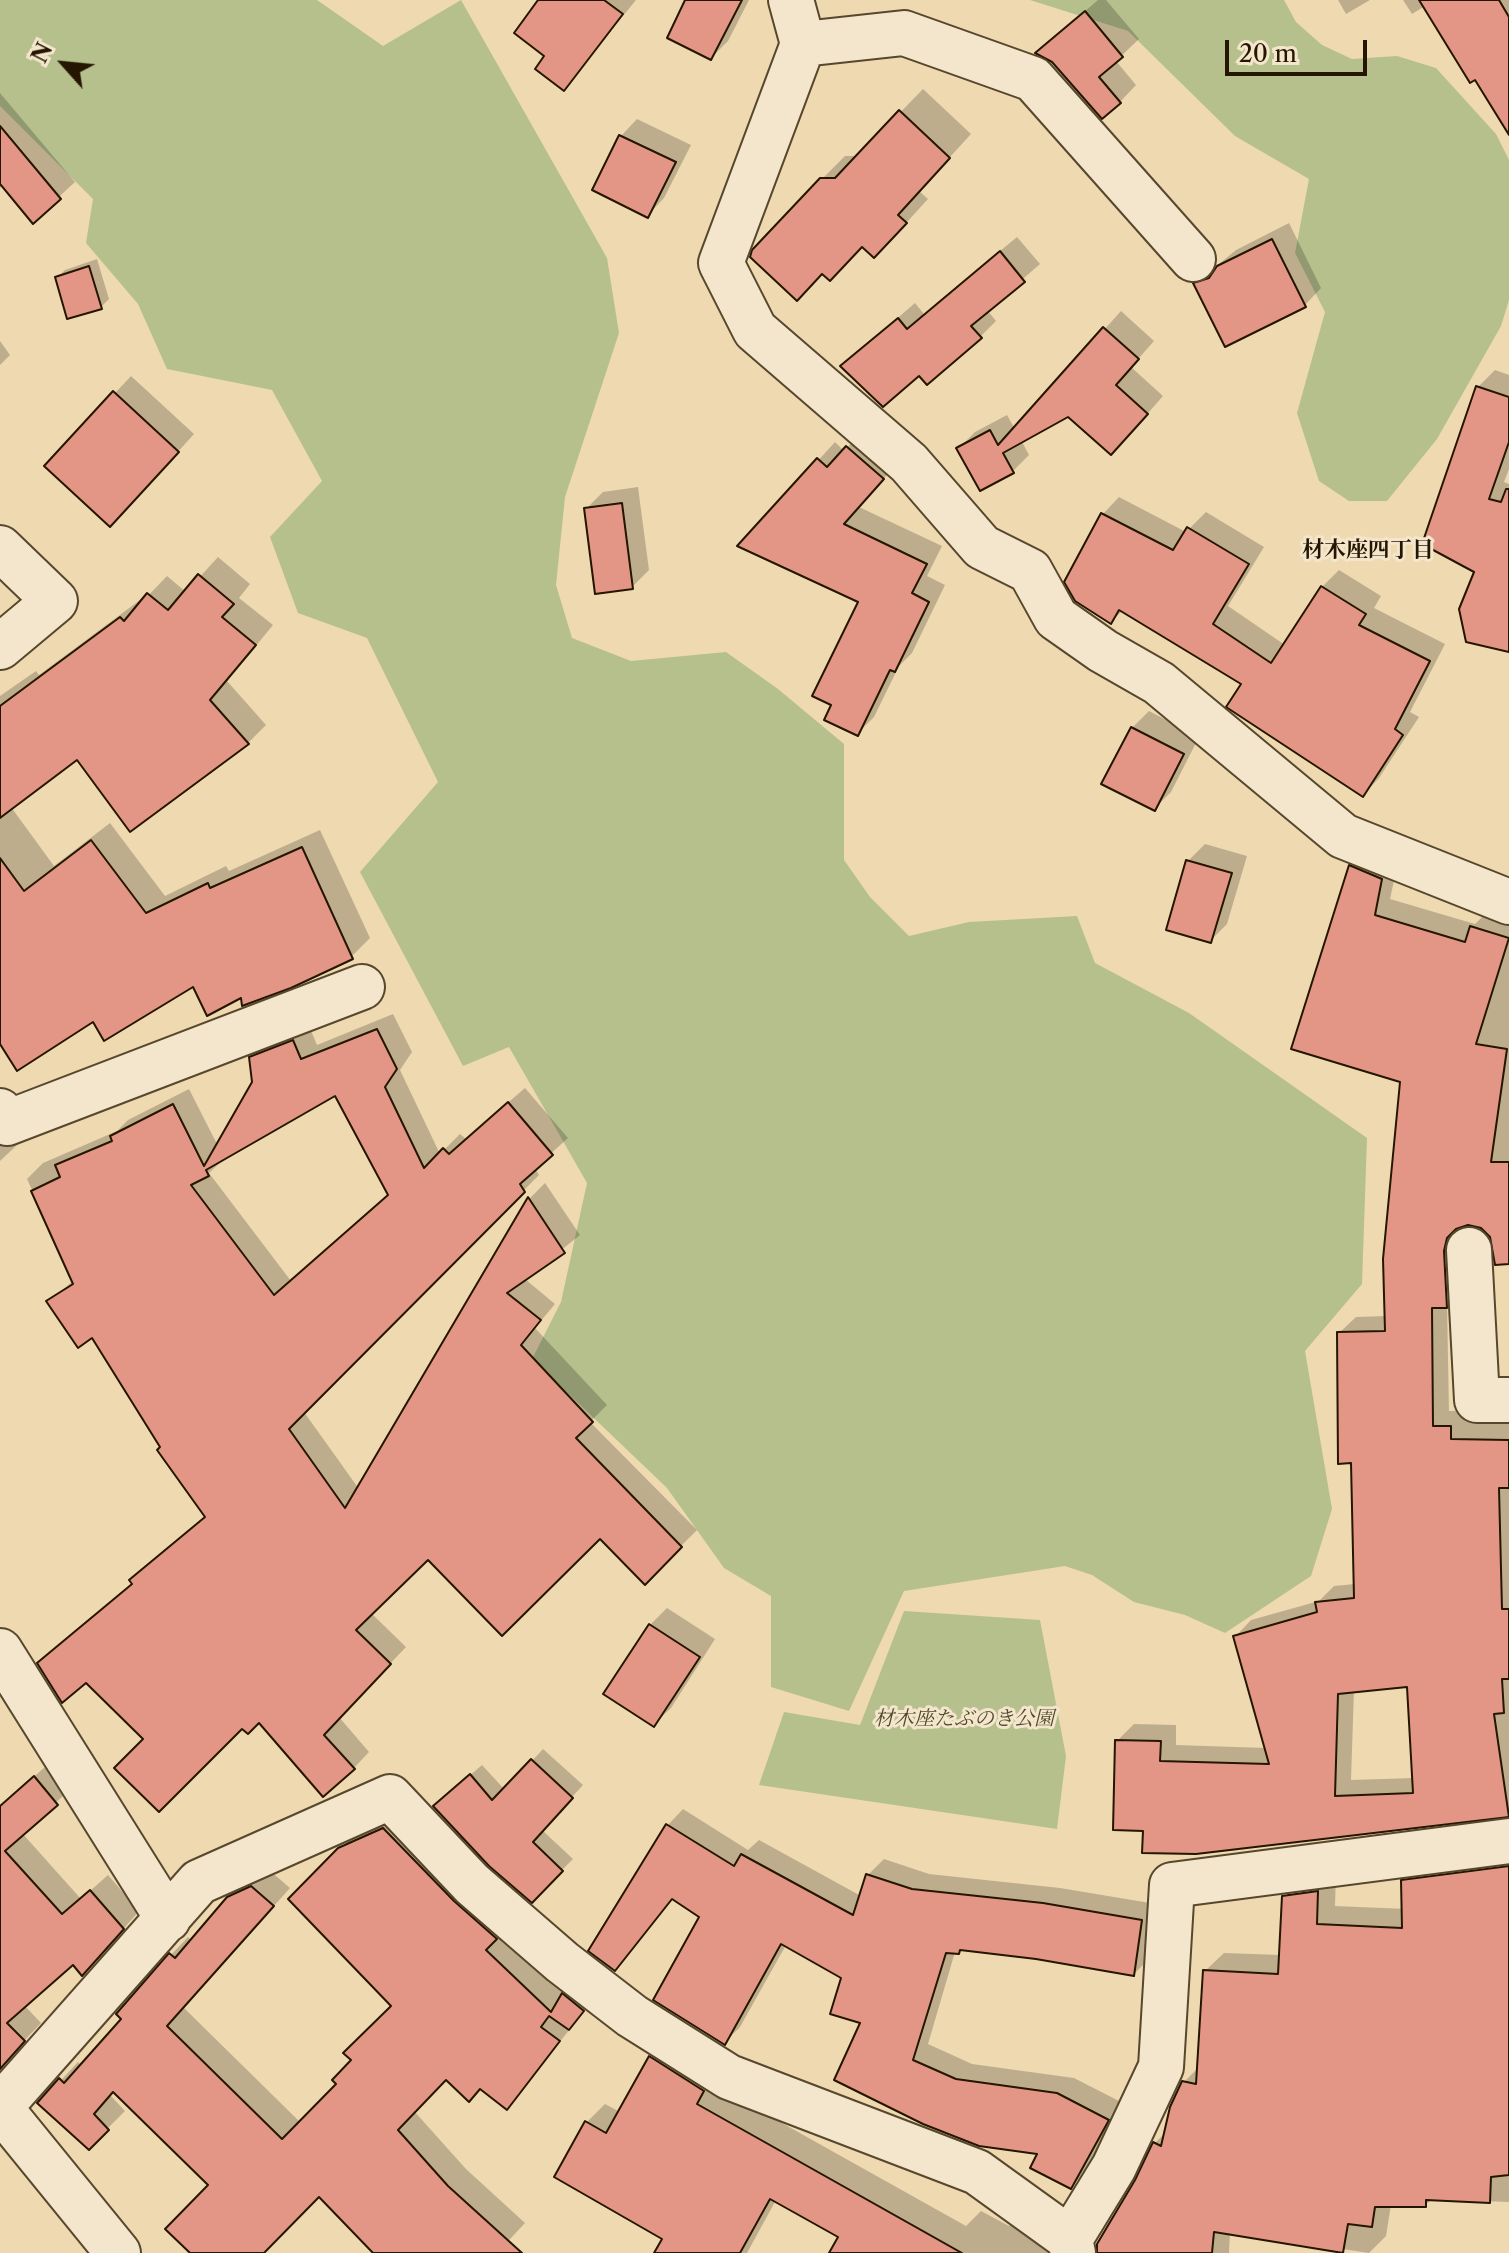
<!DOCTYPE html>
<html>
<head>
<meta charset="utf-8">
<style>
  body { margin:0 }
  #map { position:relative; width:1509px; height:2253px; overflow:hidden; background:#eed9b0; font-family:"Libre Caslon Text",serif }
  canvas { display:block }
  .north { position:absolute; left:24px; top:24px; width:80px; height:80px; -webkit-text-stroke:6px #f4e6cc; paint-order:stroke; rotate:297deg; font-size:22px; font-weight:700; line-height:32px; text-align:center; color:#251601 }
  .north::after { content:''; display:block; margin:auto; width:28px; height:36px; background:#251601; clip-path:polygon(50% 0,100% 100%,50% 72%,0 100%) }
  .scale { position:absolute; left:1225px; top:40px; width:142px; height:36px; box-sizing:border-box; border:4px solid #251601; border-top:0; padding-left:10px; font-size:24px; line-height:28px; white-space:nowrap; color:#251601; -webkit-text-stroke:6px #f4e6cc; paint-order:stroke }
</style>
</head>
<body>
<div id="map">
<canvas width="1509" height="2253"></canvas>
<div class="north">N</div>
<div class="scale">20 m</div>
</div>
<script>
const ctx = document.querySelector('canvas').getContext('2d');
ctx.lineJoin = 'round';
function fill(path, color) {
  ctx.fillStyle = color;
  ctx.fill(path, 'evenodd');
}
function trace(path, color, width, dash) {
  ctx.strokeStyle = color;
  ctx.lineWidth = width;
  ctx.lineCap = dash ? 'butt' : 'round';
  ctx.setLineDash(dash || []);
  ctx.stroke(path);
}
function write(font, color, halo, rows, align = 'center') {
  ctx.font = font + ' "Libre Caslon Text","Noto Serif JP",serif';
  ctx.lineWidth = 6;
  ctx.setLineDash([]);
  ctx.textBaseline = 'middle';
  ctx.strokeStyle = halo;
  ctx.fillStyle = color;
  for (const [text, x, y, turn = 0] of rows) {
    ctx.save();
    ctx.translate(x, y);
    ctx.rotate((+turn || 0) * Math.PI / 180);
    ctx.textAlign = isNaN(turn) ? turn : align;
    if (halo) ctx.strokeText(text, 0, 0);
    ctx.fillText(text, 0, 0);
    ctx.restore();
  }
}
fill(new Path2D(`
  M0 0H317L383 46 461 0 607 258 619 333 565 497 556 585 572 638 631 661 726 652 778 689 844 744V860L870 897 909 936 969 922 1077 916 1095 963 1189 1013 1367 1138 1362 1284 1305 1351 1332 1509 1311 1576 1225 1633 1185 1615 1134 1602 1092 1575 1065 1566 904 1591 849 1711 771 1687V1596L724 1568 667 1488 532 1359 561 1302 587 1183 509 1047 463 1066 360 872 438 782 367 638 298 613 270 537 322 481 272 390 167 369 138 304 86 243 93 199 0 106Z
  M1030 0H1284L1296 22 1322 45 1352 59 1397 56 1436 68 1496 134 1509 160V300L1501 326 1437 439 1387 501H1349L1319 481 1297 413 1325 312 1295 253 1309 179 1235 136 1128 31Z
  M904 1611 1040 1620 1066 1756 1057 1829 759 1785 784 1712 860 1725Z`), '#b6c08d');
fill(new Path2D(`
  M541 0H636L564 88 547 56Z
  M688 0H749L728 41 711 58Z
  M1098 0H1106L1139 39 1116 61 1136 85 1120 102 1055 37Z
  M1338 0H1370L1346 14Z
  M1403 0H1509V131L1425 6 1412 14Z
  M923 89 971 134 919 191 928 199 897 233 822 179 845 156H858Z
  M0 93 75 182 33 221 4 185 0 188Z
  M637 119 691 145 664 198 648 215 621 136Z
  M1289 223 1321 288 1305 305 1195 284 1236 250Z
  M1017 237 1040 264 987 310 996 321 980 337 919 374 842 366 915 303 924 314Z
  M97 259 109 299 101 307 57 278 65 270Z
  M1121 311 1154 341 1131 367 1163 396 1128 436 1068 414 1021 440 1029 455 1012 472 959 448 975 432 1007 415 1015 429Z
  M0 341 10 355 0 365Z
  M1495 370 1509 375V469L1504 482 1509 484V650L1476 571 1478 387Z
  M131 376 194 434 127 508 47 466Z
  M864 430 899 461 859 507 942 546 927 576 945 585 912 653 899 666 874 717 857 734 834 704 860 601 740 546 835 442 844 451Z
  M638 487 649 570 632 587 586 509 603 492Z
  M1119 497 1186 532 1206 512 1264 547 1228 606 1285 645 1322 587 1339 570 1381 596 1374 608 1445 644 1410 712 1419 717 1379 778 1363 795 1244 683 1123 610 1111 622 1103 514Z
  M218 557 250 584 239 598 273 625 227 681 266 725 248 743 77 757 11 807 54 866 110 823 165 896 226 866 229 871 320 830 370 938 351 957 243 995 194 985 0 1040V696L36 671 39 675 140 600 142 602 167 576 186 592Z
  M1149 711 1199 737 1171 792 1154 809 1132 728Z
  M1205 844 1247 856 1227 924 1210 941 1188 861Z
  M1367 850 1398 862 1390 899 1475 924 1488 911 1509 917V1262L1482 1226 1462 1225V1289L1447 1304 1449 1411 1509 1410V1814L1145 1829 1117 1741 1134 1724 1176 1725V1745L1266 1748 1235 1637 1251 1620 1319 1601 1334 1586 1355 1584 1353 1461 1339 1333 1356 1317 1386 1316 1402 1081 1350 866ZM1409 1684 1414 1778 1351 1780 1354 1690Z
  M393 1014 412 1052 400 1070 440 1154 460 1134 466 1139 525 1088 568 1138 535 1168 539 1175 304 1412 359 1489 530 1198 545 1183 580 1235 525 1279 555 1304 535 1328 607 1405 590 1422 697 1530 645 1582 600 1536 428 1557 371 1613 406 1647 339 1717 369 1752 354 1768 259 1720 242 1726 145 1739 132 1580 207 1515 92 1335 49 1302 74 1280 27 1179 43 1163 117 1131 128 1120 189 1089 218 1146 255 1083 251 1058 267 1042 309 1026 317 1045ZM336 1094 390 1194 291 1281 209 1173 224 1159Z
  M0 1095 32 1131 0 1161Z
  M667 1608 715 1639 671 1708 654 1724 606 1693 650 1625Z
  M543 1749 583 1785 542 1830 573 1859 532 1900 447 1795 482 1765 505 1790Z
  M52 1761 74 1786 22 1833 81 1899 108 1875 139 1911 100 1956 73 1962 24 2005 41 2023 0 2066V1806Z
  M683 1809 748 1850 759 1840 861 1896 868 1875 884 1859 929 1874 1060 1888 1156 1904 1150 1958 1134 1974 963 1948 955 1952 928 2044 972 2064 1074 2078 1123 2103 1087 2171 1071 2186 1040 2153 979 2144 863 2022 843 1977 786 1945 740 2027 725 2042 701 1916 674 1898 615 1969 591 1950 668 1825Z
  M401 1811 600 1992 507 2107 480 2087 447 2077 414 2111 466 2169 525 2223 497 2253H376L320 2194 262 2253H193L211 2185 114 2090 110 2095 125 2111 89 2147 40 2103 78 2062 82 2066 124 2019 171 1955 188 1937 192 1941 246 1880 269 1870 290 1888 183 2007 301 2123 339 2084 394 2005 291 1899 358 1831Z
  M1509 1872V2202L1432 2199 1425 2205H1391L1386 2236 1369 2253 1230 2232 1229 2253H1099L1155 2143 1166 2132 1184 2082 1199 2067 1205 1971 1224 1953 1281 1955 1284 1897 1303 1878 1336 1874 1335 1906 1407 1909Z
  M669 2039 714 2085 966 2226 981 2211 1009 2226 1017 2218 1078 2253H829L839 2235 776 2200 747 2253H653L663 2237 587 2122 605 2104 620 2112 651 2058Z`), '#0003');
const building = new Path2D(`
  M538 0H604L623 14 564 91 535 69 544 56 514 33Z
  M685 0H742L711 60 667 38Z
  M1419 0H1499L1509 17V135L1475 80 1470 83Z
  M1085 11 1123 57 1099 77 1121 103 1102 119 1052 62 1035 53Z
  M899 110 950 158 898 215 907 223 874 258 862 247 830 281 822 274 797 301 750 257 752 250 820 178H835Z
  M0 126 61 199 33 224 0 184Z
  M619 135 676 162 648 218 592 190Z
  M1272 239 1306 307 1225 347 1193 283 1209 278 1217 266Z
  M1000 251 1025 282 971 326 982 338 927 385 919 376 883 407 840 366 898 318 907 329Z
  M89 266 102 309 67 319 55 277Z
  M1103 327 1139 359 1116 385 1148 414 1111 455 1068 417 1003 453 1014 473 980 491 956 448 990 430 998 445Z
  M1476 386 1509 397V442L1489 499 1501 502 1506 489H1509V652L1466 642 1459 609 1474 572 1422 544Z
  M113 391 179 452 110 527 44 466Z
  M846 446 884 479 844 524 927 564 912 593 929 602 895 672 890 670 858 736 824 720 831 705 812 696 858 602 737 546 817 458 827 467Z
  M622 503 633 589 595 594 584 508Z
  M1101 513 1173 550 1187 527 1249 564 1213 624 1271 663 1321 586 1366 614 1359 625 1430 661 1395 729 1403 735 1363 797 1226 707 1241 684 1119 610 1111 624 1075 601 1064 582Z
  M198 574 234 604 222 617 256 645 210 700 249 744 130 832 77 760 0 818V706L120 617 124 621 147 593 168 610Z
  M1131 727 1184 754 1155 811 1101 784Z
  M91 840 146 913 208 883 210 888 302 847 353 959 291 988 242 1006 241 998 207 1016 193 987 104 1041 93 1022 17 1071 0 1044V858L24 891Z
  M1186 860 1232 873 1211 943 1166 930Z
  M1349 865 1382 879 1375 915 1465 942 1470 926 1509 938 1476 1044 1507 1049 1491 1162H1509V1264L1495 1265 1490 1237 1481 1228 1468 1225 1456 1229 1447 1238 1444 1251 1447 1308H1432L1433 1426H1451V1439L1509 1440V1488H1499L1502 1609H1509V1679H1502L1504 1713 1494 1714 1509 1817 1196 1854 1142 1853 1143 1831 1113 1830 1115 1740 1161 1741 1160 1761 1269 1764 1233 1636 1317 1612 1315 1602 1354 1598 1351 1463 1338 1464 1337 1332 1385 1331 1383 1259 1400 1082 1291 1049ZM1407 1687 1413 1793 1335 1796 1338 1694Z
  M377 1029 397 1069 385 1087 424 1168 443 1148 449 1154 508 1102 553 1155 520 1184 525 1192 289 1429 345 1508 528 1197 565 1253 507 1293 541 1320 521 1345 593 1422 576 1438 682 1547 645 1585 600 1539 502 1636 428 1560 356 1630 391 1664 324 1735 355 1769 323 1797 259 1723 248 1734 242 1729 159 1812 114 1768 143 1739 86 1683 62 1703 37 1663 132 1584 129 1580 205 1517 157 1450 160 1447 92 1338 78 1348 46 1301 73 1284 31 1191 60 1177 55 1165 112 1141 110 1136 173 1104 204 1166 252 1082 249 1057 293 1040 301 1059ZM335 1096 388 1195 274 1295 191 1185 209 1176 206 1170Z
  M649 1624 700 1657 654 1727 603 1694Z
  M531 1759 573 1798 533 1842 563 1871 532 1903 489 1866 433 1806 470 1774 492 1800Z
  M34 1776 58 1805 5 1851 62 1914 90 1890 124 1929 82 1976 73 1965 7 2023 25 2041 0 2069V1806Z
  M666 1824 734 1866 741 1854 853 1915 866 1874 912 1889 1043 1903 1142 1920 1134 1976 1036 1959 960 1950 959 1954 946 1953 913 2060 956 2079 1057 2093 1109 2120 1071 2189 1030 2168 1037 2154 979 2146 923 2124 834 2080 860 2023 830 2014 841 1978 781 1944 725 2045 653 2000 699 1917 672 1899 615 1971 588 1951Z
  M383 1828 454 1901 497 1939 486 1950 551 2012 562 1993 584 2011 569 2030 549 2016 541 2027 560 2041 507 2110 480 2089 469 2102 446 2080 398 2130 448 2186 522 2253H373L319 2197 264 2253H190L165 2229 208 2185 113 2092 94 2114 109 2130 89 2150 37 2103 59 2078 64 2083 121 2019 116 2014 169 1953 175 1958 227 1897 251 1886 274 1906 167 2026 282 2139 336 2084 332 2080 351 2060 343 2053 391 2006 288 1899 338 1848Z
  M1509 1866V2175L1491 2177 1490 2203 1426 2200V2207H1375L1372 2227 1348 2224 1343 2253 1214 2232 1212 2253H1097V2244L1135 2180 1153 2142 1161 2146 1170 2107 1182 2081 1196 2084 1203 1970 1278 1974 1282 1896 1318 1891 1317 1924 1402 1928 1401 1880Z
  M649 2056 704 2091 697 2104 962 2253H829L838 2237 770 2199 740 2253H654L662 2239 554 2177 585 2121 606 2133Z`);
fill(building, '#e39686');
trace(building, '#251601', 2);
const minor = new Path2D(`
  M791 0 803 44 721 263 755 330 909 463 982 547 1030 571 1056 618 1103 651 1159 683 1343 836 1509 902
  M803 44 904 33 1033 79 1193 259
  M0 548 55 601 0 647
  M0 1111 7 1123 362 987
  M1469 1250 1477 1400H1509
  M0 1651 168 1919
  M0 2107 199 1882 390 1797 472 1884 562 1962 632 2016 729 2077 977 2172 1070 2239
  M0 2108 118 2253
  M1073 2253 1070 2239 1114 2167 1161 2067 1172 1885 1509 1841`);
trace(minor, '#57472d', 48);
trace(minor, '#f4e6cc', 44);
write('italic 20px', '#50492b', '#f4e6cc', [
  ["材木座たぶのき公園",964,1719]
]);
write('bold 22px', '#251601', '#f4e6cc', [
  ["材木座四丁目",1368,551]
]);
</script>
</body>
</html>
